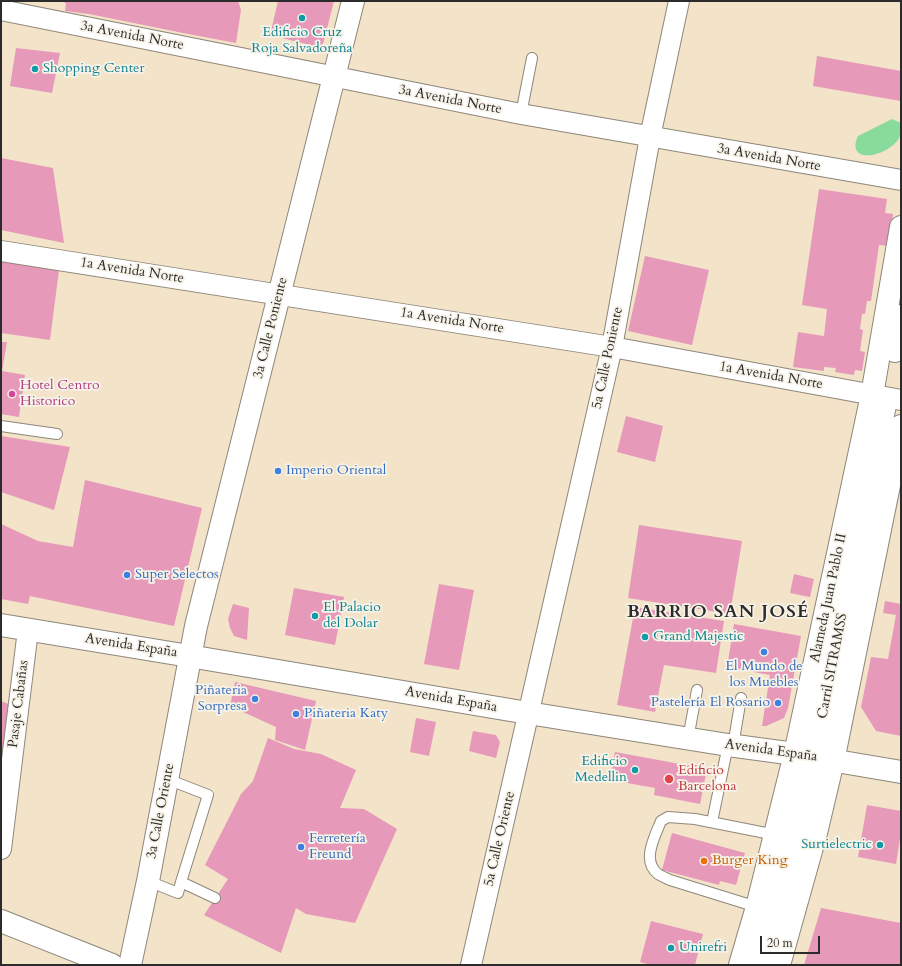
<!DOCTYPE html>
<html>
<head>
<meta charset="utf-8">
<style>
  body { margin:0 }
  #map { position:relative; width:902px; height:966px; overflow:hidden; background:#f2e3c9; font-family:Cardo,serif }
  canvas { display:block }
  .frame { position:absolute; inset:0; border:2px solid #2b2b2b; pointer-events:none }
  .scale { position:absolute; left:760px; top:936px; width:60px; height:18px; box-sizing:border-box; border:2px solid #2b2b2b; border-top:0; padding-left:5px; font-size:12px; line-height:14px; white-space:nowrap; color:#2b2b2b; -webkit-text-stroke:3px #f7f3e8; paint-order:stroke }
</style>
</head>
<body>
<div id="map">
<canvas width="902" height="966"></canvas>
<div class="frame"></div>
<div class="scale">20 m</div>
</div>
<script>
const ctx = document.querySelector('canvas').getContext('2d');
ctx.lineJoin = 'round';
function fill(path, color) {
  ctx.fillStyle = color;
  ctx.fill(path, 'evenodd');
}
function trace(path, color, width, dash) {
  ctx.strokeStyle = color;
  ctx.lineWidth = width;
  ctx.lineCap = dash ? 'butt' : 'round';
  ctx.setLineDash(dash || []);
  ctx.stroke(path);
}
function write(font, color, halo, rows, align = 'center') {
  ctx.font = font + ' Cardo,serif';
  ctx.lineWidth = 3.5;
  ctx.setLineDash([]);
  ctx.textBaseline = 'middle';
  ctx.strokeStyle = halo;
  ctx.fillStyle = color;
  for (const [text, x, y, turn = 0] of rows) {
    ctx.save();
    ctx.translate(x, y);
    ctx.rotate((+turn || 0) * Math.PI / 180);
    ctx.textAlign = isNaN(turn) ? turn : align;
    if (halo) ctx.strokeText(text, 0, 0);
    ctx.fillText(text, 0, 0);
    ctx.restore();
  }
}
fill(new Path2D(`
  M892 119 901 123C901 127 902 132 900 136 891 157 844 166 858 136Z`), '#89db9c');
fill(new Path2D(`
  M61 1H238L241 10 236 43 183 33 89 14 65 11 66 3Z
  M278 1H334L322 48 270 35Z
  M16 48 60 53 52 93 10 86Z
  M817 56 901 71V101L813 86Z
  M1 158 53 168 64 243 1 230Z
  M819 189 887 199 885 213 893 214 888 246 879 245 871 301H867L865 314H862L860 329 863 330 860 351 865 352 862 371 855 370 854 375 835 372 836 368 824 367V371L793 367 798 332 824 336 827 309 802 305Z
  M645 256 709 270 692 345 628 331Z
  M1 261 59 270 50 340 1 333Z
  M1 342H7L2 371 25 375 19 417 1 414Z
  M626 416 663 426 655 462 617 452Z
  M1 436 70 447 54 510 1 492Z
  M85 480 202 508 174 626 30 596 28 604 1 599V524L38 541 73 547Z
  M639 525 742 541 730 614 628 598Z
  M794 574 814 579 810 597 790 593Z
  M439 584 474 590 459 670 424 664Z
  M294 588 344 597 335 645 285 635Z
  M885 601 901 604V736L876 731 861 707 871 657 888 659 896 615 883 613Z
  M233 604 249 608 247 640 234 636 230 628 228 619Z
  M635 607 724 621 716 673 664 665 655 712 617 705Z
  M734 624 801 636 788 708 784 718 766 726H762L770 675 727 667Z
  M235 682 316 701 305 750 275 740 276 727 230 706Z
  M1 701 11 705 4 765H1Z
  M416 718 436 722 429 756 410 752Z
  M473 731 496 735 500 742 496 758 469 751Z
  M268 738 294 749 321 754 356 770 340 808 364 809 397 829 355 923 306 914 296 908 281 953 204 915 228 879 205 865 241 794 253 781Z
  M615 752 707 769 700 804 654 795 655 788 610 780Z
  M867 805 901 811V832L896 864 858 857Z
  M672 833 745 853 736 885 720 881 719 885 662 870Z
  M821 908 901 923V965H804Z
  M651 921 703 934 695 965H651L640 962Z`), '#e799b9');
const service = new Path2D(`
  M521 114 532 58
  M1 426 57 434
  M688 739 697 690
  M733 746 741 698
  M167 779 208 795 181 882 215 898
  M712 822 728 745
  M148 881 178 893 181 882
  M757 907 670 880C666 878 661 876 658 874 641 861 655 836 661 821L668 817 695 819 776 835`);
const minor = new Path2D(`
  M1 10 521 114 901 180
  M1 251 612 347 901 400
  M1 849 28 630
  M471 965 612 347 650 137 679 1`);
const tertiary = new Path2D(`
  M130 965 148 881 196 626 353 1`);
const secondary = new Path2D(`
  M1 625 177 654 528 713 728 745 795 754 901 772
  M1 921 112 965`);
const primary = new Path2D(`
  M895 351 901 316
  M740 965 757 907 795 754 872 395 901 227
  M757 965 774 910 814 758 885 405
  M779 965 816 833 833 761 901 426`);
trace(service, '#8e877a', 12);
trace(minor, '#8e877a', 22);
trace(tertiary, '#8e877a', 24);
trace(secondary, '#8e877a', 24);
trace(primary, '#8e877a', 24);
trace(service, '#fff', 10);
trace(minor, '#fff', 20);
trace(tertiary, '#fff', 22);
trace(secondary, '#fff', 22);
trace(primary, '#fff', 22);
for (const [x, y, r, color] of [
  [302,18,4,"#0f9aa8"],
  [35,69,4,"#0f9aa8"],
  [12,394,4,"#d1479c"],
  [278,471,4,"#3f7fe0"],
  [127,575,4,"#3f7fe0"],
  [315,616,4,"#0f9aa8"],
  [645,637,4,"#0f9aa8"],
  [764,652,4,"#3f7fe0"],
  [255,699,4,"#3f7fe0"],
  [778,703,4,"#3f7fe0"],
  [296,714,4,"#3f7fe0"],
  [635,770,4,"#0f9aa8"],
  [669,779,5,"#e0444e"],
  [880,845,4,"#0f9aa8"],
  [301,847,4,"#3f7fe0"],
  [704,861,4,"#e8710a"],
  [671,948,4,"#0f9aa8"]
]) {
  const dot = new Path2D();
  dot.arc(x, y, r, 0, 2 * Math.PI);
  ctx.fillStyle = color;
  ctx.fill(dot);
  trace(dot, '#f7f3e8', 1.5);
}
write('14px', '#0d838f', '#f7f3e8', [
  ["Edificio Cruz",302,33,"center"],
  ["Roja Salvadoreña",302,49,"center"],
  ["Shopping Center",43,69],
  ["El Palacio",323,608],
  ["del Dolar",323,624],
  ["Grand Majestic",653,637],
  ["Edificio",627,762,"right"],
  ["Medellin",627,778,"right"],
  ["Surtielectric",872,845,"right"],
  ["Unirefri",679,948]
], 'left');
write('14px', '#2b2b2b', '#f7f3e8', [
  ["3a Avenida Norte",132,36,11],
  ["3a Avenida Norte",450,100,11],
  ["3a Avenida Norte",769,158,10],
  ["1a Avenida Norte",132,271,9],
  ["1a Avenida Norte",452,321,9],
  ["3a Calle Poniente",271,328,-76],
  ["5a Calle Poniente",608,358,-78],
  ["1a Avenida Norte",771,376,10],
  ["Alameda Juan Pablo II",829,598,-78],
  ["Avenida España",131,646,9],
  ["Carril SITRAMSS",833,666,-79],
  ["Avenida España",451,700,10],
  ["Pasaje Cabañas",19,704,-83],
  ["Avenida España",771,751,8],
  ["3a Calle Oriente",161,811,-79],
  ["5a Calle Oriente",500,839,-77]
]);
write('14px', '#b23c85', '#f7f3e8', [
  ["Hotel Centro",20,386],
  ["Historico",20,402]
], 'left');
write('14px', '#366cbe', '#f7f3e8', [
  ["Imperio Oriental",286,471],
  ["Super Selectos",135,575],
  ["El Mundo de",764,667,"center"],
  ["los Muebles",764,683,"center"],
  ["Piñateria",247,691,"right"],
  ["Sorpresa",247,707,"right"],
  ["Pastelería El Rosario",770,703,"right"],
  ["Piñateria Katy",304,714],
  ["Ferretería",309,839],
  ["Freund",309,855]
], 'left');
write('14px', '#be3a42', '#f7f3e8', [
  ["Edificio",678,771],
  ["Barcelona",678,787]
], 'left');
write('14px', '#c56008', '#f7f3e8', [
  ["Burger King",712,861]
], 'left');
ctx.letterSpacing = '1px';
write('bold 18px', '#2b2b2b', '#f7f3e8', [
  ["BARRIO SAN JOSÉ",718,613]
]);
ctx.letterSpacing = '0px';
</script>
</body>
</html>
